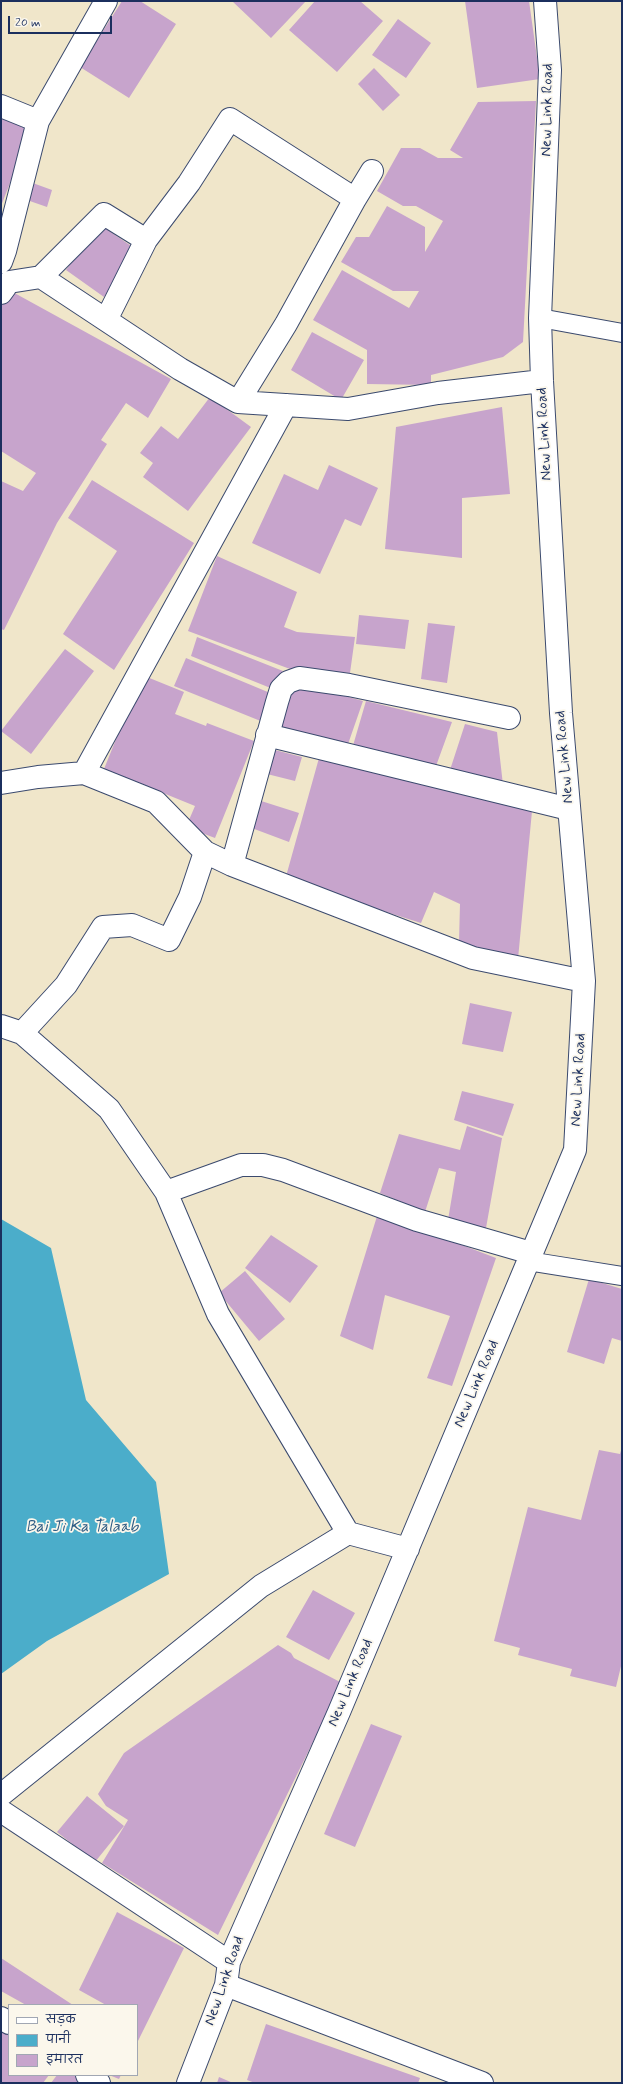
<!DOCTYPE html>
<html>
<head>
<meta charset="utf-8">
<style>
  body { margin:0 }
  #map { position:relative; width:623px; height:2084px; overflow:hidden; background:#f0e6ca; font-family:Mynerve,"Playpen Sans Deva",sans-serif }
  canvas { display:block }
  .frame { position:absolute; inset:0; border:2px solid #1b2f5e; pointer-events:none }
  .legend { position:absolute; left:8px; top:2004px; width:130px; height:72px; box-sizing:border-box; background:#fbf7ec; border:1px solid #a1a7b3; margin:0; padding:5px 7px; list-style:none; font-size:12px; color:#1b2f5e }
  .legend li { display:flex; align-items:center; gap:8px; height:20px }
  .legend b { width:20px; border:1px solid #a1a7b3 }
  .scale { position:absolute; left:8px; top:16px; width:104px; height:18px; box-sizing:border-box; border:2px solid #1b2f5e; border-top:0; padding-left:5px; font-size:12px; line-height:14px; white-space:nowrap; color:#1b2f5e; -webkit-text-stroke:3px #fbf7ec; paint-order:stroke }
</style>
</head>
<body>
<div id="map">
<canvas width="623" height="2084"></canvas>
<div class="frame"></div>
<ul class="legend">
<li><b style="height:5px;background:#fff"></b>सड़क</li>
<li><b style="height:11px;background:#4badca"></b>पानी</li>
<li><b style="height:11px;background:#c7a4cc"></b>इमारत</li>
</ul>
<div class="scale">20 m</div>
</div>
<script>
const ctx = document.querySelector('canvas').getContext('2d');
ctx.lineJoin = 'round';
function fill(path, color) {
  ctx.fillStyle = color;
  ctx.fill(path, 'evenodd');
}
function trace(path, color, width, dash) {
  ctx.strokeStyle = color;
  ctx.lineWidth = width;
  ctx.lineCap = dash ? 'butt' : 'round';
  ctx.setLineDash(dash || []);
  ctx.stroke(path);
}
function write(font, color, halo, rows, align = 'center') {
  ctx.font = font + ' Mynerve,sans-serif';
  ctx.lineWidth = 3.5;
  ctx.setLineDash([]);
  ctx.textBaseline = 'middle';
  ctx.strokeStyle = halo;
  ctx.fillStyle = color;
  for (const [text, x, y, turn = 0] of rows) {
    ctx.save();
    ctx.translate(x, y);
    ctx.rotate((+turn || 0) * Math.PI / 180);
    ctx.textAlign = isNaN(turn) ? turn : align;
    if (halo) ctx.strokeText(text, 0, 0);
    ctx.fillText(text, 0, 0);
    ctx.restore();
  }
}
fill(new Path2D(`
  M1 1219 51 1248 86 1400 156 1482 169 1574 47 1641 1 1674Z`), '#4badca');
fill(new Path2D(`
  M122 1H140L176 24 129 98 80 67Z
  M232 1H306L271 38Z
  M315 1H360L383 21 337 72 289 30Z
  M465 1H529L540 79 477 88Z
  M398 19 431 43 406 78 372 55Z
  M374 68 400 95 383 111 358 84Z
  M536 101 523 342 503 357 431 375V385L367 384V350L313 320 342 270 409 308 419 291H393L341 262 356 237H369L387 206 425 227V252L443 221 416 206H403L377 191 401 148H420L438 158H463L450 150 478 102Z
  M1 115 26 127 17 165 1 206Z
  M30 182 52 190 47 207 24 199Z
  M99 224 137 250 104 297 66 270Z
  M9 290 171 379 148 418 126 403 101 440 107 444 57 523 4 630 1 629V481L23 491 36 473 1 451V307Z
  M312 332 364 360 341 400 291 370Z
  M210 397 251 427 188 511 143 477 153 463 140 453 161 426 178 439Z
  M502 407 510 494 462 498V558L385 549 396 427Z
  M329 465 378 488 361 526 345 519 320 574 252 543 284 474 318 490Z
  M92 480 194 543 114 670 63 634 117 551 68 518Z
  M217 556 297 592 284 627 297 632 355 637 350 673 290 669 188 631Z
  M359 615 409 620 405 649 356 644Z
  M428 623 455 626 447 683 421 679Z
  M197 637 283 671 273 689 191 656Z
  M65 649 94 671 31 754 1 731Z
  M186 658 275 695 263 722 174 686Z
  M142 675 184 692 175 714 206 726 207 723 254 741 215 838 186 827 195 806 104 769Z
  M294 682 363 701 347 747 275 733Z
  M366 701 452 722 436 766 352 749Z
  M465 724 497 732 503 785 450 770Z
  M271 749 302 757 295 781 263 773Z
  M319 758 532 811 518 959 459 942 460 904 434 892 421 923 285 880Z
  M258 800 299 813 289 842 249 827Z
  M470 1003 512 1012 503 1052 462 1044Z
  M462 1091 514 1104 503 1136 454 1120Z
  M467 1126 502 1138 486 1228 448 1220 456 1172 439 1168 425 1212 380 1193 399 1134 460 1150Z
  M378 1213 496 1258 452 1386 427 1378 450 1316 385 1295 373 1350 340 1336Z
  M271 1235 318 1266 290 1303 245 1268Z
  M245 1271 285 1319 259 1341 219 1293Z
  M589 1279 622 1289V1341L612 1338 604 1364 567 1352Z
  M622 1447V1662L616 1687 570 1676 572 1669 518 1655 520 1648 494 1641 528 1507 581 1520 599 1450 620 1454Z
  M313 1590 355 1613 329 1660 286 1637Z
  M278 1645 291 1653 294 1658 342 1683 218 1935 102 1863 128 1820 106 1806 98 1794 124 1753Z
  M371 1724 402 1736 355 1847 324 1834Z
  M87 1796 124 1826 95 1862 57 1832Z
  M117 1912 184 1948 137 2043V2005H106L79 1990Z
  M1 1958 73 2005H26L1 1991Z
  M1 2023 9 2029V2075H49L43 2083H1Z
  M266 2024 420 2078 418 2083H255L247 2080Z
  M57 2075H79L92 2083H51Z
  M109 2075H121L119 2079Z
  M219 2077 233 2083H217Z`), '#c7a4cc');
const service = new Path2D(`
  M540 318 622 333
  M528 1261 622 1276`);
const minor = new Path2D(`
  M1 106 38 121
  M146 240 189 183 230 119 355 199 372 171
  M1 262 5 251 38 121 106 1
  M41 277 180 369 238 402 348 409 438 393 542 381
  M1 293 9 282 41 277 104 214 146 240 106 320
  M238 402 286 324 355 199
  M267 735 569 809
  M84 773 286 405
  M1 783 38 777 84 773 156 802 205 852 232 865 473 958 584 981
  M232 865 277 702 281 689 288 682 299 678 349 685 509 718
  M1 1026 22 1033 66 985 103 927 132 925 169 940 190 897 205 852
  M22 1033 109 1109 166 1192 218 1314 348 1533
  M166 1192 241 1165H263L283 1170 417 1220 531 1253
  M1 1795 261 1586 348 1533 408 1549
  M1 1811 229 1962
  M226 1985 482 2083
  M1 2018 9 2023
  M87 2075 99 2083
  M188 2083 226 1985 229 1962 339 1712 575 1150 584 981 561 713 542 381 540 318 550 70 545 1`);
trace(service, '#3b4a6e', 20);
trace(minor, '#3b4a6e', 24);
trace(service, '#fff', 18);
trace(minor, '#fff', 22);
write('15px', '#1b2f5e', '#fbf7ec', [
  ["New Link Road",548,110,-89],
  ["New Link Road",545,434,-93],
  ["New Link Road",565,757,-95],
  ["New Link Road",579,1080,-87],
  ["New Link Road",477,1384,-67],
  ["New Link Road",351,1683,-67],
  ["New Link Road",225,1981,-71]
]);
write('italic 16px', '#2c5b84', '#fbf7ec', [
  ["Bai Ji Ka Talaab",82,1528]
]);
</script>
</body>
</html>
